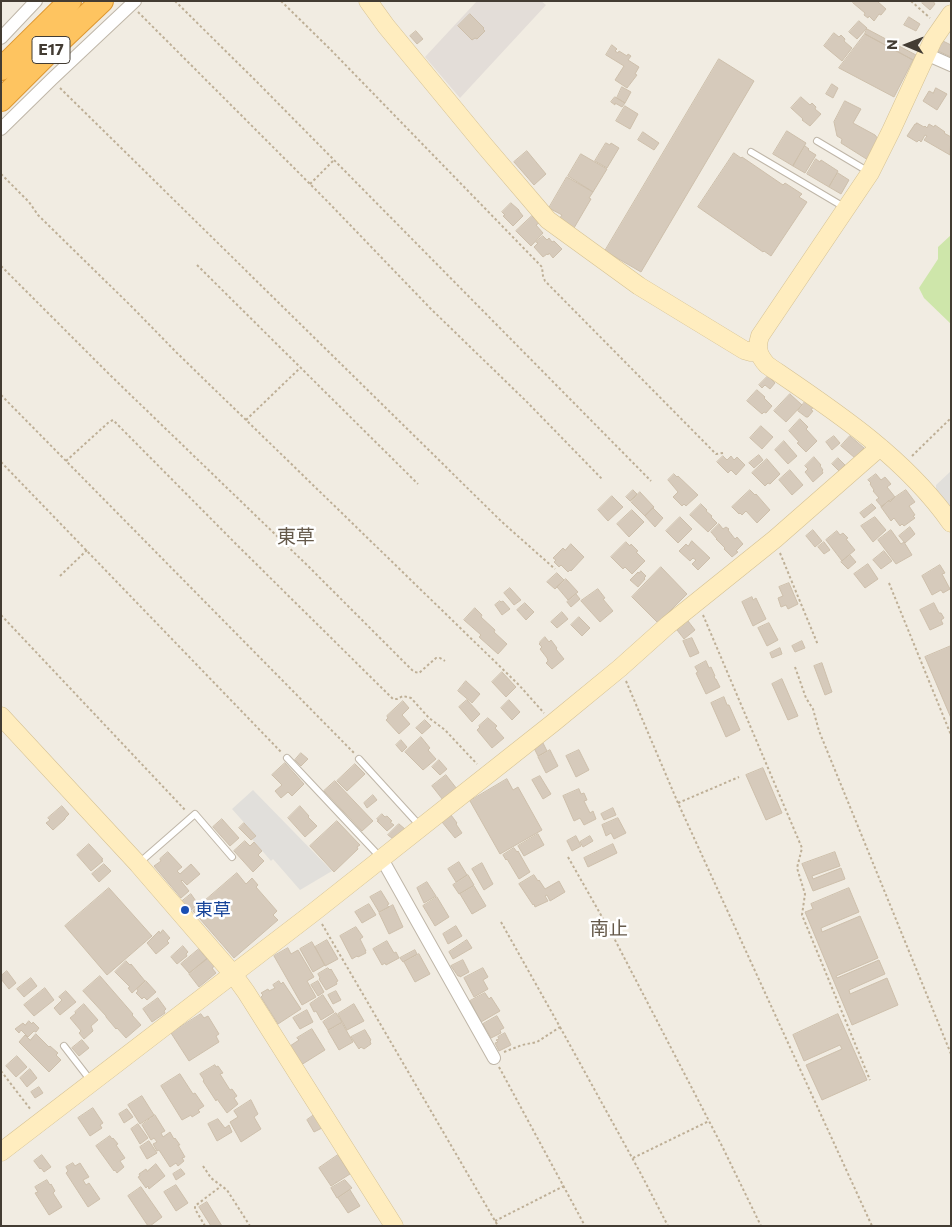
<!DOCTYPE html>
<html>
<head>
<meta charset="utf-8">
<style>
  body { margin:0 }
  #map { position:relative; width:952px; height:1227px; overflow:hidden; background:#f1ece2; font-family:Commissioner,sans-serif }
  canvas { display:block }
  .frame { position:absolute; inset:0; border:2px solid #433c33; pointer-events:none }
  .north { position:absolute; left:882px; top:20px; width:50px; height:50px; -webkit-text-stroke:4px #fff; paint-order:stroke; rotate:271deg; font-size:14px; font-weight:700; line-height:20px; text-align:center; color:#433c33 }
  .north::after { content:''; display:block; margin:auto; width:18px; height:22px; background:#433c33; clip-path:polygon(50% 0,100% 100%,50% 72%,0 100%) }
</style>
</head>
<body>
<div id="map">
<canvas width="952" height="1227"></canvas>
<div class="frame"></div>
<div class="north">N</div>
</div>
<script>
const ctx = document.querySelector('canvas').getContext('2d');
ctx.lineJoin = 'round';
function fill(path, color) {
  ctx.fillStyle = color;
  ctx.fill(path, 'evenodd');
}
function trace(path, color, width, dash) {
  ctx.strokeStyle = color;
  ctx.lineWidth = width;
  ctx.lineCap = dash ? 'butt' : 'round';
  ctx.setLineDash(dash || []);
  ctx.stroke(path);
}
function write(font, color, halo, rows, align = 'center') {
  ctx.font = font + ' Commissioner,"Noto Sans JP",sans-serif';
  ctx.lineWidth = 5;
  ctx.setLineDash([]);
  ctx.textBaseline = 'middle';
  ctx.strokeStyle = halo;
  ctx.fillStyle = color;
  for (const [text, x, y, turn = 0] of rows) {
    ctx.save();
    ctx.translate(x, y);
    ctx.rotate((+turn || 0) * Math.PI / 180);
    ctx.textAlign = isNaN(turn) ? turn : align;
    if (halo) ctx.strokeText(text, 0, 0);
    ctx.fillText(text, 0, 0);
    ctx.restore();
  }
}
fill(new Path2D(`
  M477 1H541L546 5 460 98 425 57Z`), '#e3ddd8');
fill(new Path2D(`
  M951 235V324L924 298 919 288 938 259V247Z`), '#cee6aa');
fill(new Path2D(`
  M951 471V510L936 491V485Z
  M253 790 332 871 300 890 273 859 271 861 252 839 256 836 232 809Z`), '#e1dfdb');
const building = new Path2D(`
  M854 1H877L886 9 881 15 879 14 874 21 869 16 868 18 864 15 865 13 853 3Z
  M924 1H933L935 4 930 10 922 3Z
  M470 14 484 28 483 29 485 31 477 39 475 38 472 40 458 26Z
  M909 17 920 24 916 31 904 25Z
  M859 21 867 28 857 39 849 32Z
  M867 29 916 55 913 60 865 34Z
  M416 31 423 39 417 44 410 36Z
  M834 33 839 37 841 35 845 39 844 41 852 48 842 61 824 46Z
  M865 34 913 60 894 97 839 68Z
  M943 41 951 45V57L938 51Z
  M612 45 617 49 615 51 618 53 619 51 627 56 628 54 631 56 628 60 639 67 635 74 637 75 627 88 615 80 624 66 606 55Z
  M719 59 754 81 641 272 605 251Z
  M832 84 838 88 833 98 826 94Z
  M622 87 631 92 625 103 617 98Z
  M936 88 947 94 937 110 923 101 929 91 933 93Z
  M615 97 625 103 622 107 615 103V105L611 102Z
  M801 97 810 105 812 103 816 107 815 109 821 114 810 126 802 120 803 119 791 108Z
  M845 101 861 109 853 123 875 135 879 140 868 160 841 143 842 139 837 136 834 122Z
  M625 106 638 114 630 129 616 121Z
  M917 123 924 127 925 126 927 128 929 124 934 127 935 125 945 132 944 133 951 137 950 155 924 140 927 136 925 135 921 142 919 140 917 142 907 136 915 124H916Z
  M787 131 806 143 793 166 773 154Z
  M643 132 659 143 654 150 638 140Z
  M606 143 610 145 611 143 619 148 607 168 595 161Z
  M805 146 809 149 808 150 816 155 805 173 793 166Z
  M527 151 546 174 534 185 514 162Z
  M734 153 741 158 742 157 783 185 785 183 802 194 799 197 807 202 771 256 764 251 763 252 698 207Z
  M581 154 607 169 593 192 568 176Z
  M816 159 820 162 821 160 838 171 829 187 807 174Z
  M838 173 849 180 841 194 829 187Z
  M567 177 593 192 589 198 591 199 574 228 559 219 562 215 549 208Z
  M511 203 519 210V211L523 216 513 226 503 216 505 215 502 212Z
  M532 216 539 223 536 225 543 233 531 246 516 231Z
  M543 236 547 240 549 238 552 242 554 241 562 249 553 258 549 253 548 255 547 254 543 257 534 247 538 243 536 242Z
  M768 376 775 383 770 389 765 385 762 388 759 385Z
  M757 390 765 397 764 398 772 406 766 413 764 412 762 414 747 401Z
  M790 394 802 405 786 422 774 411Z
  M807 399 815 405 811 410 813 411 808 417H806L798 411Z
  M800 419 808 427 806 429 817 441 806 452 797 443 799 442 789 431Z
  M761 426 773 437 762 449 750 438Z
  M834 436 840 443 832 450 826 442Z
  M850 436 864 448 855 458 841 446Z
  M784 441 797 456 788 464 775 450Z
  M759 455 763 460 754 468 749 463Z
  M723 456 727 460 731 456 734 460 737 457 745 465 736 475 731 470 728 473 717 462Z
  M814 457 821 465 820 466 823 470 822 471 823 473 813 482 805 472 808 469 805 466Z
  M838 458 845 465 839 471 832 464Z
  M767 459 780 474 770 484 768 483 765 486 752 473Z
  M790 470 803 485 792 495 779 480Z
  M674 474 677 477 678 476 698 495 686 506 684 504 682 506 673 497 678 492 668 480Z
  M876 474 881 480 885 477 891 484 887 487 895 497 890 502 889 500 882 507 876 500 879 498 873 491 874 490 870 484 871 483 868 480Z
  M633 490 637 494 630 501 626 497Z
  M750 490 755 495 756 494 770 510 757 523 746 511 742 515 740 513 739 514 732 507Z
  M906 490 915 502 909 506 915 515 913 516 915 518 904 526 902 524 900 526 894 518 891 521 881 507Z
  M640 492 654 507 645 516 631 502Z
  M612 496 623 507 608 521 598 510Z
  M701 504 707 510 706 511 712 516 711 517 717 523 708 532 690 515Z
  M872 504 876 508 864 518 860 513Z
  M653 508 663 518 655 527 645 516Z
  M632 510 644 522 629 537 617 524Z
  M680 517 692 529 678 543 666 531Z
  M875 517 886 530 873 542 861 526Z
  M719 524 723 529 726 527 729 529 728 530 735 539 737 537 743 544 736 551 738 552 732 557 724 549 725 548 716 539H717L711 532Z
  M910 527 915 534 905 543 899 536Z
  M813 530 822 541 815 547 806 536Z
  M891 530 901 544 904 542 912 555 896 564 878 540Z
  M837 531 840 535 843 533 848 538 846 539 855 550 842 561 826 540Z
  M692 541 710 558 698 570 692 564 696 560 693 558 690 561 679 551 686 544 688 546Z
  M626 542 630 546 631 544 638 551 636 552 645 561 632 574 625 567 623 569 611 557Z
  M824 542 830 550 824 554 818 547Z
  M571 544 584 557 571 571 570 570 568 572 561 565 559 567 554 562 556 560 553 558 563 548 565 550Z
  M884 551 892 561 881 569 873 560Z
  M850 555 856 562 848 569 841 562Z
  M868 564 878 579 865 588 854 574Z
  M940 565 945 573 942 574 950 589 943 593 941 590 932 595 922 576Z
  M661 567 687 594 658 623 632 597Z
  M641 571 646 576 644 578 645 579 638 587 630 580 638 572 639 573Z
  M557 573 564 580 555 589 547 582Z
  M566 579 578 592 568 600 557 587Z
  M789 583 798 604 788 609 786 605 781 607 778 598 783 596 779 587Z
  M510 588 521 600 514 605 504 593Z
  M598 589 605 598 603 599 613 611 600 622 581 601Z
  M576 594 580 599 571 607 567 602Z
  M752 597 753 600 756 598 766 619 753 626 742 602Z
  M500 601 501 602 503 601 510 609 502 615 495 605Z
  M525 603 534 612 526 620 517 610Z
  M934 603 939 613H941L944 618 941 620 943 624 930 630 920 610Z
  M475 608 482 615 481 617 495 630 494 632 507 644 498 654 479 637 481 635 464 620Z
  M562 612 568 619 557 628 551 622Z
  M579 617 590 628 582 636 571 625Z
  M688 621 695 630 684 639 677 630Z
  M769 623 778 640 767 646 758 628Z
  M545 637 549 642 551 640 557 648 556 649 564 659 552 669 546 663 548 661 547 658 540 649 542 647 539 644 540 643V642Z
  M692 638 699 653 690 657 683 641Z
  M802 641 805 648 795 652 792 646Z
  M951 646V718L925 657Z
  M780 648 782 654 772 658 770 653Z
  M706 661 709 668 711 667 715 676H714L715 679H716L720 687 706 694 696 673 698 672 695 667Z
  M822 663 832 692 825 695 814 666Z
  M502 672 516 687 506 697 492 682Z
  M782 679 798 716 788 720 772 684Z
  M466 681 480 694 472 703 458 691Z
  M724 697 727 705H729L740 730 726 737 711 703Z
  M467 700 480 714 472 722 459 707Z
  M509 700 520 712 512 720 501 708Z
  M403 701 409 708 402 715 410 724 399 734 386 720 388 718 387 716Z
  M488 718 497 726 495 728 504 738 492 748 477 730 480 727 479 726Z
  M425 720 431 726 422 734 416 728Z
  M421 737 430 748 428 750 436 759 423 770 405 752Z
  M401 740 407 747 402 752 396 745Z
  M543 743 547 751 538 756 534 748Z
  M550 750 558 766 546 773 538 757Z
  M579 750 589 770 576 777 566 756Z
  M301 753 308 759 301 766 295 760Z
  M439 760 447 769 440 775 432 767Z
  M285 763 304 784 292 796 288 792 281 798 275 791 282 785 272 775Z
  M355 764 365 774 347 791 337 781Z
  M763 768 782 813 766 820 746 775Z
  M446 775 457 789 443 800 432 786Z
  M540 776 551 794 543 799 532 780Z
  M507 779 513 790 518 787 542 830 500 854 470 801Z
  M335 781 373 821 362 831 324 791Z
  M579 789 581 794 584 793 587 800 584 801 590 813 593 811 596 819 584 825 580 818 574 821 563 796Z
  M373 795 377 800 367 808 364 803Z
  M62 806 69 814 65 818V819L53 830 46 823 50 820 48 818Z
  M300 806 309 816 308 817 317 826 305 837 288 818Z
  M613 808 616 815 604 820 601 814Z
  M382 814 385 817 387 816 392 821 390 822 394 825 387 831 377 821 379 820 377 819Z
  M451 815 457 823 456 824 462 833 455 838 442 822Z
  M618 818 626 833 614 839 611 833 606 836 602 825Z
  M222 819 239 838 230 846 213 827Z
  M337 821 360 845 357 847 358 849 334 872 310 846Z
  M244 823 256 836 251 840 239 828Z
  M399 824 405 829 393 839 388 835Z
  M538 834 544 845 524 856 518 846Z
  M576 836 581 846 572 851 567 841Z
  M590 836 593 841 583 847 580 842Z
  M245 841 250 846 254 842 262 851 258 855 264 861 253 872 234 851Z
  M89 844 103 859 101 860 103 861 91 871 77 855Z
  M613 844 617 853 588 867 584 858Z
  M514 848 517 852 518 851 530 872 519 879 507 859 506 860 503 855Z
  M168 852 182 867 177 871 180 874 191 864 200 874 187 885 182 880 181 881 189 891 181 898 154 866 161 861 160 859Z
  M835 852 840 866 812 876 813 879 841 868 845 879 813 891 802 864Z
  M459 862 467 875 456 882 448 869Z
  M482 863 493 884 484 890 472 869Z
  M104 864 111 871 99 882 92 874Z
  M237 873 246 884 252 878 258 885 256 887 277 911 273 915 278 920 234 958 193 911Z
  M468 875 474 885 459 894 453 885Z
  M534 875 538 881 539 880 545 889 559 881 565 892 550 901 547 895 545 896 548 901 535 907 534 904 533 905 519 884Z
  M427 882 436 896 424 903 417 888Z
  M474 886 486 906 472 914 460 894Z
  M109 888 152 936 107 975 65 926Z
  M849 888 859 912 821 928 822 932 860 916 878 958 836 976 837 978 879 960 885 974 849 990 850 994 887 978 898 1005 852 1025 805 912 813 909 811 904Z
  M381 891 389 904 387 905 389 907 379 912 370 897Z
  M191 894 198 904 189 912 181 902Z
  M437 897 449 917 435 926 423 906Z
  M369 904 376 915 362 923 355 912Z
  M393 905 403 927 389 934 379 913Z
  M456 926 462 936 448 944 443 934Z
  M356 927 363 937 360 939 366 951H365L366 953 358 957 357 956 352 959 340 936Z
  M163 930 170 938 167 941 169 943 156 954 147 943 159 931 160 933Z
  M327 940 338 959 325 966 315 947Z
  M467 940 472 948 453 959 449 952Z
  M387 941 394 953 396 952 399 958 386 965 385 963 382 965 373 949Z
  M312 942 325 965 313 972 300 949Z
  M183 946 188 952 186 954 187 956 177 964 171 957Z
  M288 948 291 954 298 950 314 977 307 981 316 997 302 1005 274 956Z
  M199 949 207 959 189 973 181 964Z
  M415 950 417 954 403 962 400 958Z
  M419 954 430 974 415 982 404 962Z
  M209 957 216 965 212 968 216 973 199 987 189 974Z
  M463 960 469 972 460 977V976H458L451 966Z
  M126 961 130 965 131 964 145 981 132 993 128 988 130 987 115 972Z
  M328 968 330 970 331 969 338 981 336 982 337 984 326 990 319 979 320 978 318 974Z
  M483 968 488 977 483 980 488 989 474 997 464 978Z
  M7 971 16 983 9 989 1 979V976Z
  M100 976 133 1014 132 1015 141 1025 126 1038 117 1028 116 1029 106 1017V1016L83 991Z
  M31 978 37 986 24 997 17 989Z
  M146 981 156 992 147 1000 144 997 142 999 136 993 138 991 137 989Z
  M279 981 281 984 283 982 301 1009 278 1024 261 997 263 995 261 993 268 989 269 991 275 988 273 985Z
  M318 981 324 992 318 996 311 985Z
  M45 988 54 1000 34 1016 24 1005Z
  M66 991 76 1002 60 1015 54 1008 62 1000 59 997Z
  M336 991 341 1000 333 1004 328 995Z
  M485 993 489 999 491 997 500 1011 481 1022 470 1001Z
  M323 995 334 1012 321 1020 316 1011 314 1012 310 1004Z
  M158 998 166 1009 164 1011 165 1013 152 1022 143 1009Z
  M84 1004 98 1020 91 1026 93 1031 84 1039 79 1033 81 1031 70 1018 76 1013 75 1012Z
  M354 1004 364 1021 347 1030 338 1014Z
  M307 1010 313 1022 300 1029 293 1018Z
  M336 1013 342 1022 328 1030 323 1022Z
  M201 1014 204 1018 208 1016 219 1034 216 1036 219 1042 189 1061 171 1033Z
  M838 1014 867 1080 822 1100 806 1065 842 1049 840 1045 804 1061 793 1035Z
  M497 1016 504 1028 500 1030 501 1033 491 1038 483 1024Z
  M29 1021 32 1024 33 1022 39 1028 36 1032 34 1031 28 1037 21 1030 19 1033 15 1029 23 1023 25 1025Z
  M342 1023 353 1042 339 1050 328 1031Z
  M312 1029 325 1050 301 1065 290 1046 299 1040 297 1038Z
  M365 1030 371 1040 370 1041 371 1044 364 1049 361 1047 359 1049 351 1037Z
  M505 1033 511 1045 499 1051 495 1043 498 1042 496 1040 499 1039 498 1037Z
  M36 1034 49 1047 50 1046 58 1053 56 1055 61 1060 49 1072 19 1042 25 1035 30 1040Z
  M82 1040 89 1048 79 1056 72 1048Z
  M17 1056 27 1067 16 1077 6 1066Z
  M215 1065 216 1067 218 1066 223 1073 220 1074 230 1090 232 1089 237 1096 234 1098 238 1104 227 1113 217 1099 216 1101 203 1081 204 1080 200 1074Z
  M30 1069 37 1078 27 1087 20 1078Z
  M180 1074 193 1094 195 1093 204 1106 198 1110 200 1112 192 1117 191 1115 182 1120 161 1086Z
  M39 1087 43 1093 35 1098 31 1092Z
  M142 1096 154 1115 140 1124 128 1105Z
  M251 1100 258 1114 254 1117 261 1129 241 1142 230 1122 238 1117 234 1111Z
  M93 1108 103 1123 100 1125 102 1128 90 1136 78 1118Z
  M127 1109 133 1117 124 1123 119 1114Z
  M155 1115 165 1131 161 1133 163 1137 170 1132 174 1139 175 1138 180 1145H178L185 1157 182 1158 184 1161 178 1166 176 1163 170 1167 159 1150 157 1151 153 1144 157 1142 154 1138 151 1140 142 1125Z
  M314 1115 322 1128 314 1132 307 1120Z
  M218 1119 225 1128 229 1125 232 1132 217 1141 208 1124Z
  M138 1124 148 1138 140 1144 131 1129Z
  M110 1136 112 1139 113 1138 118 1144 116 1145 125 1158 120 1161 124 1167 117 1173 115 1170 114 1171 96 1146Z
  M149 1141 157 1153 147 1159 140 1147Z
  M42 1155 51 1167 44 1172 41 1168 40 1169 34 1161Z
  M338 1155 350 1174 331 1186 319 1168Z
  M73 1163 75 1166 80 1163 89 1177 83 1180 86 1185 89 1183 100 1199 88 1207 66 1173 68 1171 66 1167Z
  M156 1164 165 1176 149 1189 148 1186 146 1188 138 1177 140 1176 139 1174 146 1169 147 1171Z
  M181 1169 185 1174 176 1180 173 1174Z
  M47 1180 50 1185 51 1184 55 1191 53 1193 62 1207 49 1215 35 1193 38 1192 35 1187Z
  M345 1180 352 1188 337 1198 331 1188Z
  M176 1185 188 1203 176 1211 164 1192Z
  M141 1187 162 1217 150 1226H148L128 1196Z
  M350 1190 360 1206 348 1213 338 1198Z
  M207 1202 222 1226H211L199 1207Z`);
fill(building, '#d6cabb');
trace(building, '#cdbfab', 1);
const lane = new Path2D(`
  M817 141 869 172
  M751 152 844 207
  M287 758 381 858
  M359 759 421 827
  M139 863 195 814 232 857
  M64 1046 91 1081`);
const street = new Path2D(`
  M1 38 36 1
  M926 54 951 65
  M1 129 52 79 135 1
  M382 859 494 1058`);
const secondary = new Path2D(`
  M368 1 386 26 484 145 548 220 639 286 744 350 751 352H759
  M951 14 933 40 891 131 870 173 760 336C756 348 758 355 767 365 833 410 904 456 951 523
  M1 716 138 864 233 974 246 992 394 1226
  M1 1152 314 912 553 723 620 668 668 625 775 539 880 447`);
const highway = new Path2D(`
  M1 69 70 1
  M1 100 63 38 102 1`);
trace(lane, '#bfb6a8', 8);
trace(street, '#bfb6a8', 14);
trace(secondary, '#d5c193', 19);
trace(highway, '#dd9730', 24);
trace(new Path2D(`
  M175 1 256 81 651 481
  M281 1 330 49 542 267 543 276 545 281 716 454 723 453
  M911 1 930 18
  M138 12 328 202 430 308 526 401 603 480
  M60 88 502 522 555 569
  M1 174 29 202 38 215 132 307 177 353 519 685 544 713
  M310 184 334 160
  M197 265 418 484
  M1 266 111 376 308 566 412 670 415 672 419 673 436 658H440L445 661
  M1 395 354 753
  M246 420 300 368
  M912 456 951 418
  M66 461 109 422 113 420 239 547 393 699H397L403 696 411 698 429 718 445 730 477 764
  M1 462 281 752
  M780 553 818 645
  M60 576 87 550
  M889 583 951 735
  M1 615 186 811
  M703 615 802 848 797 868 805 894 802 915 870 1080
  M795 667 806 698 813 709 819 731 951 1054
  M626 681 678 803 872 1226
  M678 803 739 777
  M568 857 614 938 723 1148 761 1226
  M501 922 560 1027 537 1042 522 1045 504 1052
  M322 924 498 1226
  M560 1027 641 1174 668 1226
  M499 1067 585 1226
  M1 1071 31 1110
  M633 1158 709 1121
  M203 1166 211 1178 227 1190 250 1226
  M495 1221 564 1186
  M205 1226 195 1209V1206L220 1187`), '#beaf96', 2, [2.5, 2.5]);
trace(lane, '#fff', 6);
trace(street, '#fff', 12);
trace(secondary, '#ffedbf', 18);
trace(highway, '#fec460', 22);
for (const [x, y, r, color] of [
  [185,910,5,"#1a4fb4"]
]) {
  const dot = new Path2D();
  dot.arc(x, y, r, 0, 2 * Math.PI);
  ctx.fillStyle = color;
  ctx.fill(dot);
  trace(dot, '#fff', 2);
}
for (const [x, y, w] of [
  [51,50,38]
]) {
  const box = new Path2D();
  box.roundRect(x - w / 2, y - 13.5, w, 27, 4);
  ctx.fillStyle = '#fff';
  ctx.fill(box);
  trace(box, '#433c33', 1);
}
write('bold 16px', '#433c33', null, [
  ["E17",51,50]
]);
write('18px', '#164399', '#fff', [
  ["東草",195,910]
], 'left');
write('19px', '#65594a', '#fff', [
  ["東草",296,537],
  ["南止",609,929]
]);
</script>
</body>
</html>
